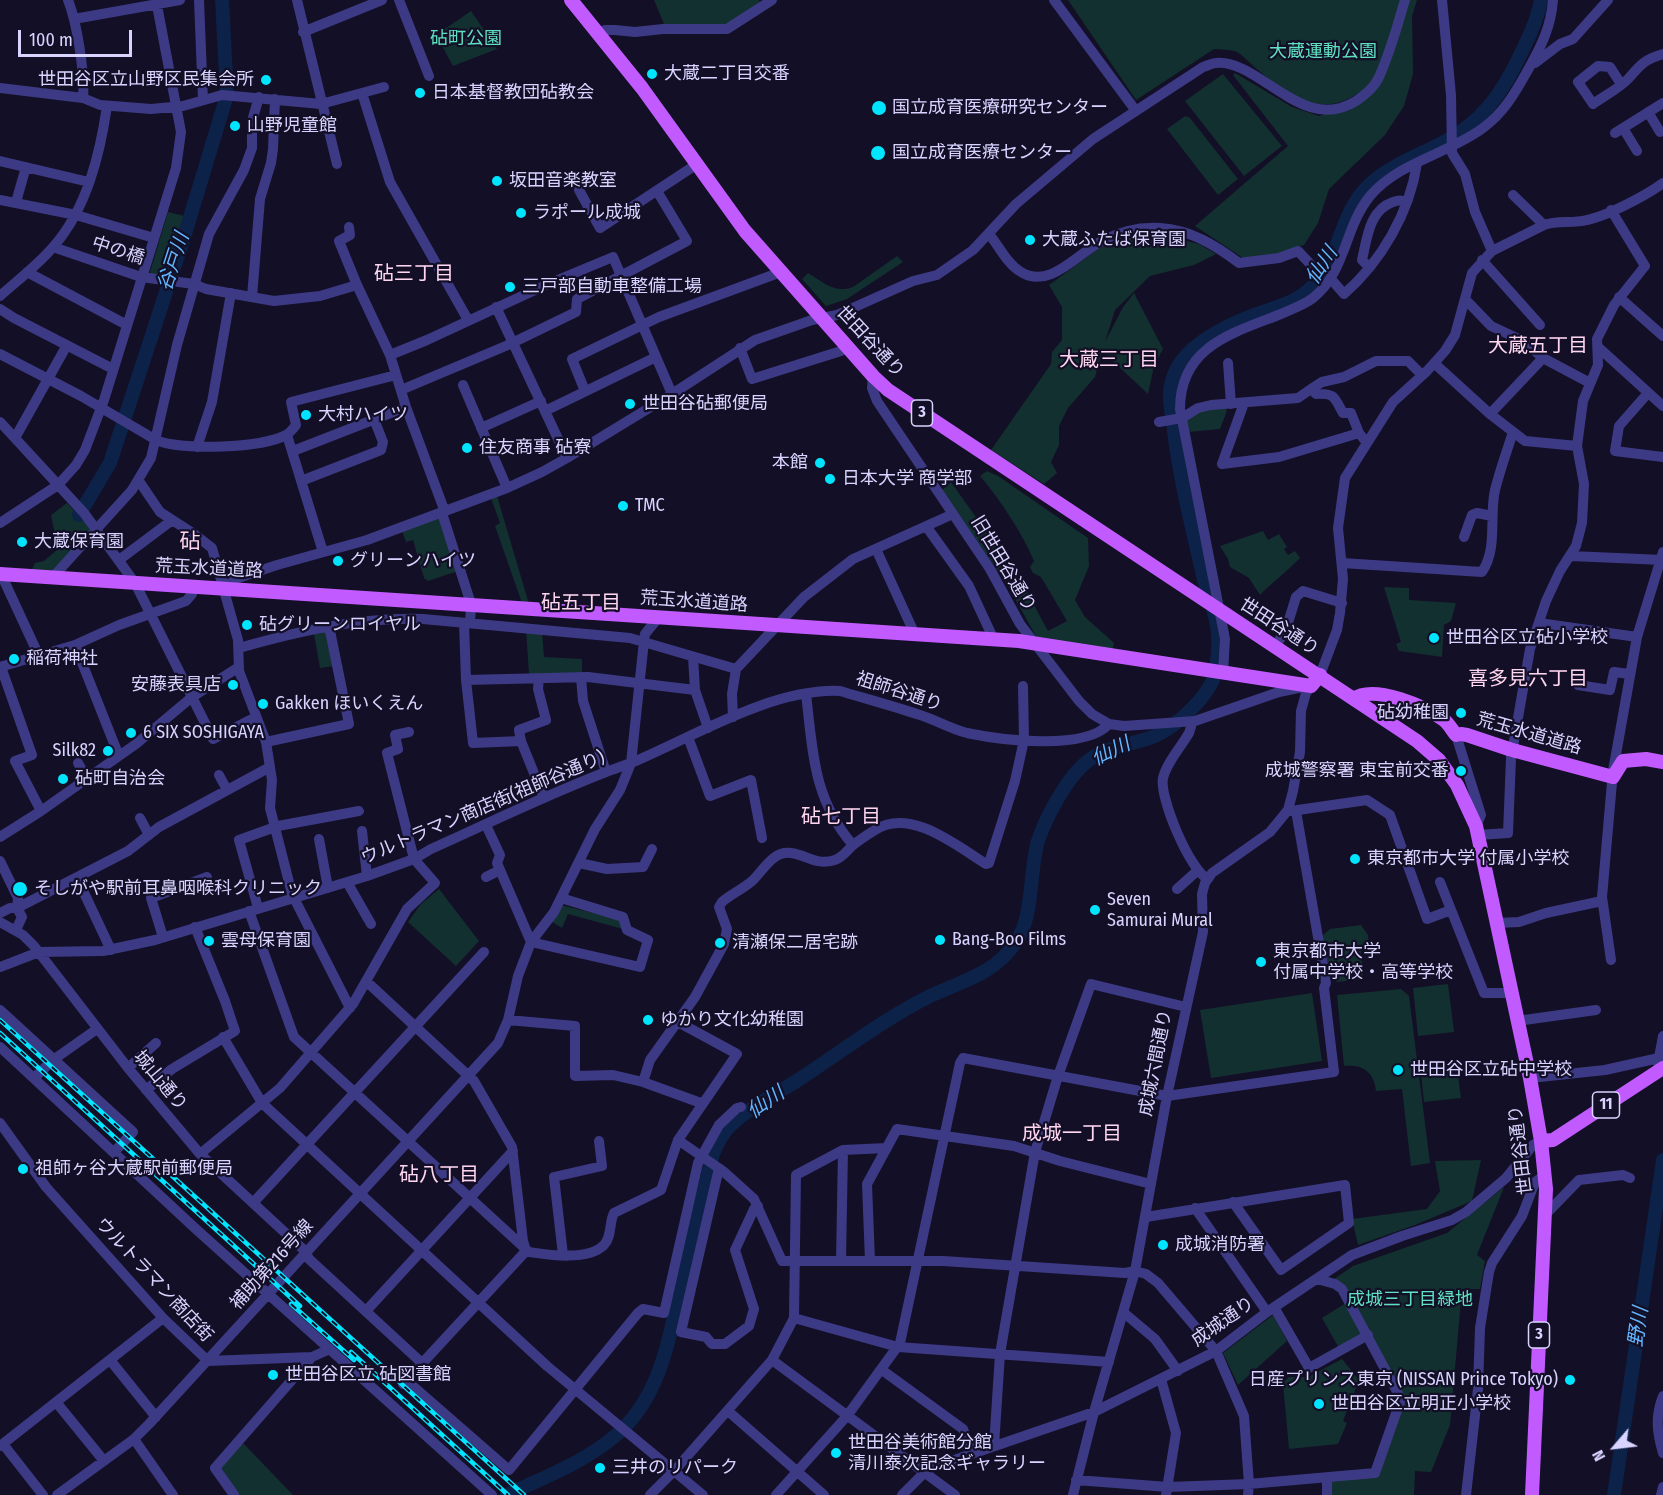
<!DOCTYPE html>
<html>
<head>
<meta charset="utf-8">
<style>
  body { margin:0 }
  #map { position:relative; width:1663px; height:1495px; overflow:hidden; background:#130f26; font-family:"Fira Sans Condensed",sans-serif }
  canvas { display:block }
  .north { position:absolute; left:1585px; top:1417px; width:60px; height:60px; -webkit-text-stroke:4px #130f26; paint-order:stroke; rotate:242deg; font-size:16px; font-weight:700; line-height:24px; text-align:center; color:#d9d4ff }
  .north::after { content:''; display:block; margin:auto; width:21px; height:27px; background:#d9d4ff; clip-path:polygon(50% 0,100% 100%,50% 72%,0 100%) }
  .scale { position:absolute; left:18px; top:30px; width:114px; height:27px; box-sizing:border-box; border:3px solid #d9d4ff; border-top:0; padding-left:8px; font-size:18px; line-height:21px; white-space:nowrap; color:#d9d4ff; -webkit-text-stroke:4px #130f26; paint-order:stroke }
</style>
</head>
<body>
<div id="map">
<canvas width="1663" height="1495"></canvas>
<div class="north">N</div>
<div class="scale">100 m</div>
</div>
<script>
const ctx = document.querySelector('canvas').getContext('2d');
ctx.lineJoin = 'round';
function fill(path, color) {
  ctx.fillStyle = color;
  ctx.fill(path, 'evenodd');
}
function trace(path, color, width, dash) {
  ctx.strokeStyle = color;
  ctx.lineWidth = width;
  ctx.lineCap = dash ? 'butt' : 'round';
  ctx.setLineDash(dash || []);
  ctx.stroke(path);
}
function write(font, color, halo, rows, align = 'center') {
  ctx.font = font + ' "Fira Sans Condensed","Noto Sans JP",sans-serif';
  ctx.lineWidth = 4.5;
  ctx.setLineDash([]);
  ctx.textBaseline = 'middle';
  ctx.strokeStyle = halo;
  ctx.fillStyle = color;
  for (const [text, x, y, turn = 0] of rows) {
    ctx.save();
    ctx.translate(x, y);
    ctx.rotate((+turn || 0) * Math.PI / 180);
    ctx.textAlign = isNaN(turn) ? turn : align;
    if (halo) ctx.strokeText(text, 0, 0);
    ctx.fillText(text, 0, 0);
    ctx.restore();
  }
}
fill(new Path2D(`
  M654 0H759L760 3 724 26 664 24Z
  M1068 0H1417L1412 16 1413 74 1404 106 1385 135 1329 189 1318 223 1304 245 1276 255 1243 258 1195 226 1288 146 1233 75 1235 73 1292 107 1319 116 1350 103 1358 93C1321 119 1288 96 1258 70 1252 65 1244 56 1237 52 1231 49 1220 50 1214 49L1136 100Z
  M471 11 497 49 453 66 436 35Z
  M1223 74 1282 146 1244 176 1185 101Z
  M1185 116 1190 118 1238 179 1218 195 1167 129Z
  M168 212 185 216 167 277 152 276 150 272Z
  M1158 234 1199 244 1216 254 1194 265 1150 276 1115 310 1105 342 1123 307 1134 293 1163 349 1154 366 1148 394 1102 351 1095 377 1068 408 1059 426V445L1051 462 1057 473 1044 484 991 450 1051 364 1052 352 1062 340V307L1049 285 1101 247 1126 238Z
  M897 256 903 262 847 299 826 306 802 279 808 273C823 282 835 294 853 287Z
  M1225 407 1227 411 1220 429 1188 432 1186 420 1199 412Z
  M987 471 998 476 1088 538 1089 566 1075 600 1085 617 1114 643 1112 652 1038 640 1008 586 942 490 951 482 1021 581 1048 631 1067 621 1041 577 1033 573 1030 567 1034 561C1021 531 1001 501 980 476Z
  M497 496 529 604 522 603 495 526 500 523 491 498Z
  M67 503 89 526V532L55 571H31L35 563 44 561 58 549 51 515Z
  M439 517 458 571 428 581 424 578 413 540 406 542 402 531Z
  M1263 531 1268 540 1279 534 1287 547 1284 549 1288 555 1295 551 1300 558C1287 572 1272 582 1260 595L1249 578 1230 567 1228 559 1220 546Z
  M1384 587 1409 588V600L1456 603 1451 621 1444 625 1442 657 1399 651 1396 644 1401 642Z
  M327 630 335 666 320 668 314 634Z
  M526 630 542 632 544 657 582 659V673L529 674Z
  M439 889 479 941 456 966 408 922 421 904Z
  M561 905 621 920 623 929 568 914 562 928 552 922Z
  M1361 925 1368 935 1369 948 1361 949 1363 979 1337 982 1330 979 1322 936 1330 929Z
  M1448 984 1454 1032 1418 1036 1413 988Z
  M1401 989 1409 996 1430 1163 1411 1166 1402 1089 1376 1091C1374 1072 1363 1064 1344 1066L1337 995Z
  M1312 993 1322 1061 1211 1078 1200 1010Z
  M1456 1061 1461 1098 1424 1102 1420 1065Z
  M1481 1160 1472 1201 1415 1225 1358 1245 1352 1219 1427 1209 1440 1191 1435 1161Z
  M1504 1187 1477 1255 1485 1261 1480 1289H1462L1450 1425 1431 1472 1415 1471 1414 1495H1330V1481L1376 1476 1404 1398 1334 1279 1353 1266 1447 1233Z
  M1349 1301 1368 1335 1340 1350 1322 1318Z
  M1273 1315 1287 1341 1238 1385 1223 1353Z
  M1342 1359 1359 1380 1343 1421 1347 1423 1338 1444 1289 1449 1283 1383 1289 1377H1308Z
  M241 1444H244L293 1495H238L221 1468Z`), '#12302f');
trace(new Path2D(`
  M79 515 110 463 185 234 227 95 222 0
  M507 1495C544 1477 583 1463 615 1436 664 1395 671 1328 684 1270 693 1231 704 1193 713 1154 716 1147 719 1139 724 1133 740 1112 773 1096 795 1082 840 1053 882 1020 930 996 962 981 995 974 1016 942 1034 917 1029 870 1038 841 1045 819 1065 782 1082 766 1102 746 1130 746 1155 736 1176 727 1209 696 1215 674 1217 663 1219 646 1218 634 1217 616 1209 597 1204 580 1193 531 1180 481 1174 431 1173 419 1169 404 1170 392 1171 382 1175 370 1181 362 1195 341 1230 324 1254 315 1273 308 1296 303 1311 288 1341 259 1339 213 1369 185 1395 161 1431 152 1459 133 1492 111 1509 80 1525 45 1532 31 1538 16 1541 0
  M1614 1495 1663 1160`), '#0c2248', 14);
trace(new Path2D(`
  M68 0C77 23 85 73 83 98
  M199 0 203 100
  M297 0 337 164
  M399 0 429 76
  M1054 0 1136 111
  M1442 0 1451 95 1452 153 1465 174 1475 212 1492 251
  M74 19 180 0
  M303 32 382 0
  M599 34 605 30H615L635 32 663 29H727L772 0
  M1535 63 1560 44 1573 39 1608 0
  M1621 84 1610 67 1598 66 1578 82 1593 104C1604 96 1620 88 1629 78 1640 65 1645 59 1663 54
  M0 88 83 98 100 105 151 109 183 106 222 95 321 104 384 87
  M362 93 390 182 468 320
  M1648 112 1660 132
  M1623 128 1637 151
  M1615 133 1663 103
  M0 161 89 182
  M579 190 600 228 691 168 699 166
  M1513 195 1544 225
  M0 200 76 215 154 238
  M16 202 26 167
  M349 227 350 235 339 241 357 285 390 355 406 407 445 512
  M989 234C999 246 1007 264 1021 272 1050 290 1078 253 1102 241 1119 232 1140 227 1160 228 1191 230 1215 245 1239 263L1279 258 1298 251 1314 268
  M53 247 141 277 194 284 206 289 274 301 320 296 357 285
  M1482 260 1540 325
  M1369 267 1362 260C1367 239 1369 210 1393 202 1399 200 1401 200 1407 202
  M27 272 127 325
  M1331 279 1344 294C1381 262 1410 212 1417 163
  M0 296C18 280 39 264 54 246 87 208 100 154 107 106
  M252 297 260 199 271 163 273 149 275 99
  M1619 297 1663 336
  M1465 299 1491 326 1523 341 1543 358 1590 383
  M496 307 567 458
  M0 309 14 318 113 369
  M1598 347 1663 406
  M740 348 752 379 841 351 847 346
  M0 354 81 396 156 440C182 451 262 448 286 435 290 433 293 429 296 425L291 402 396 375
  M390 355 427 340 548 284 613 257 672 394
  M1228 363 1231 404
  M1434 363 1490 414 1525 441 1577 446
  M873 376 872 388 877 401 990 569 1020 624 1079 701 1092 714 1109 724 1124 726 1195 721 1279 692 1303 687
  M463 385 507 488
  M1311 389 1322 382 1344 377 1376 361H1408L1422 375
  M401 390 508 345 576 312 577 299 687 241 657 191
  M585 391 572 359 659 317 781 272
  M1648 393 1619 426 1615 451 1663 457
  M1244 403 1222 464 1279 457 1359 433
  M545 411 656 357
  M1490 414 1543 358
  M0 422 84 513 135 583 213 739 256 717
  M1159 422 1182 418 1198 408 1211 405 1298 398 1311 389 1316 394C1335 393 1334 397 1343 413H1351L1359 433 1367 443
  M481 428 541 401
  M287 435 323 552
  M15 438 67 345
  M197 447 212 402 231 293
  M293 451 406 407
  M139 481 160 512 194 534 212 548 238 640 239 671 266 742 272 780 270 808 292 894 350 1008
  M301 481 381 450 383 442 374 419
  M442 513 471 604 470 623
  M0 523 58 485 76 465 85 450 104 400 176 168 181 132 156 0
  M926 526 969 586 994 640
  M1464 537 1472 515 1477 513 1492 516
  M876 549 912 628 913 634
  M1571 556 1663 560
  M119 560 171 521
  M1342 563 1482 572C1498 549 1489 515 1495 490 1500 470 1507 451 1513 432
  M1 574 39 656
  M53 577 132 490 151 458 177 345 209 234 244 170 252 148V121L259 97
  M222 588 229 581 277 565 367 540 507 488 542 472 567 458 672 394 755 340 812 320 837 315 913 281 937 275 973 250 1016 204 1093 139 1203 67C1207 66 1212 63 1216 63 1260 59 1302 135 1356 101 1365 95 1373 89 1378 79 1390 54 1397 26 1405 0
  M464 623 466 680 473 743 521 741 544 798
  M1539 623 1637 637
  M75 645 119 756
  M1276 646 1287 626 1296 597 1303 591 1342 603
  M239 648C299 631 360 617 423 619L630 638 736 669
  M693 657 695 690 708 728
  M0 667 75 645 119 625 186 601 192 594 194 587
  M1 667 32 755 15 761 41 811
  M1223 673 1225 639 1180 409C1180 346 1233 333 1281 314 1292 309 1304 305 1313 298 1346 272 1344 228 1370 196 1399 162 1448 154 1483 128 1505 112 1516 91 1529 68 1542 45 1551 26 1553 0
  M1580 673 1578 685 1610 690 1614 672 1629 674
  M1320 675 1337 630 1340 613 1343 579 1338 528 1345 478 1393 402 1427 371 1445 351 1455 335 1472 273 1492 251 1544 225C1558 220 1572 224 1587 220 1607 216 1647 195 1663 183
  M581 677 583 701 606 772
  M466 680 588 677 695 690
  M806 694C813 752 813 799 853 845
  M733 717 732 694 736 669 804 597 853 559 953 514
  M1190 722 1191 727 1189 733C1181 747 1167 762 1163 778 1159 797 1190 871 1208 879
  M1456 735 1481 815 1476 826
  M688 737 710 796 751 780 762 838
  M521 741 519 730 546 720 538 689 539 678
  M266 742 349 724 329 626
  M78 763 87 779
  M219 775 227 790
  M1291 811 1367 800 1390 815 1427 919 1451 910
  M140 818 149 835
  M486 825 500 855 497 863 531 942 640 967 648 940 627 930 623 917 561 898
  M362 831 367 876
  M1478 835 1508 833 1511 758 1530 649 1546 601 1560 571 1576 546 1582 523 1584 484 1577 446 1583 401 1598 365 1597 339 1614 305 1645 266 1611 210
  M0 837 41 811 136 744 192 697 239 667
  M319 839 328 888
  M0 861 18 898 17 908
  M579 863 607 869 643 867 652 849
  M486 877 500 870
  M77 878 111 950
  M347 882 371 924
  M1440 882 1484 993H1512
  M1177 889 1197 871
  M17 908 128 851 159 827 270 767
  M258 908 239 840 278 826 359 811
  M249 911 294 1037 529 1252C549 1255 588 1261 604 1245 612 1237 609 1222 614 1213L661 1190 678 1140 737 1054 678 1022
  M0 913 10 908H17L22 917 16 930
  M0 922 23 935 34 946 128 1068 200 1154 306 1252 309 1259 423 1364
  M1497 923 1519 922 1546 913 1602 901
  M163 937 151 898 207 877
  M1611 960 1602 897 1613 771 1637 637 1663 552
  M0 967 39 952 103 951 155 940 367 876 414 859 431 849C489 823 546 795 606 772 614 769 623 766 631 763 693 737 772 688 840 691 867 699 893 706 920 715 936 720 951 729 967 733 1000 740 1085 751 1109 724
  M366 981 474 1081 512 1147 523 1241 526 1251 403 1384
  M0 1010 133 1132 114 1152
  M508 1020 575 1026V1076L613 1075 643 1082 701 1103
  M1517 1021 1596 1010
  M223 1037 262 1103 547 1366 703 1495
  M0 1047 197 1230 492 1495
  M1658 1063 1663 1036
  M128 1068 156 1043
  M34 1078 53 1060 97 1029
  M1530 1078 1605 1070 1659 1058
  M643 1082 650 1060 695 997 724 944 727 929 719 907 722 902C731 894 743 889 752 881 763 871 773 850 791 853 808 855 815 866 835 860 842 858 847 851 852 846 859 840 867 835 875 830 910 807 957 846 986 864L989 863 1015 781 1024 740 1023 686
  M146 1090 172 1069 235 1031 225 1001 195 927
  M0 1123 46 1187 163 1318 208 1361 312 1357 330 1349
  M678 1140 723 1171 754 1199 782 1261H943L1125 1273 1135 1271 1146 1274 1158 1283 1216 1351 1244 1416 1249 1484 1248 1495
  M200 1154 280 1088 353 1004 407 909 435 883 414 859 387 753 398 749 395 735 409 732
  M719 1168 681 1332 706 1337 712 1344H725L749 1326 754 1309 735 1250 754 1209 758 1206
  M253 1203 484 952
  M1195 1208 1267 1312
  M1545 1215 1579 1180 1623 1175 1630 1178
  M1146 1217 1345 1185 1349 1223 1281 1270 1233 1202
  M563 1255 554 1177 602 1166 599 1141
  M841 1261 843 1150
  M870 1261 867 1184 897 1129 1014 1146 1060 1161 1151 1184
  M1274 1307 1309 1368 1368 1335
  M366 1311 513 1151
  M1123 1312 1155 1339 1178 1371
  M794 1318 898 1347 1109 1362
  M110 1360 156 1417
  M772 1360 955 1495
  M882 1370 963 1429 972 1453
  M1161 1379 1176 1433 1166 1495
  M407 1381 509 1470 638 1313 643 1309 664 1313 698 1163 719 1125 737 1108 741 1107
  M1663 1396C1655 1416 1657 1433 1663 1453
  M56 1402 104 1461
  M728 1411 824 1495
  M134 1439 173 1495
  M3 1444 43 1495
  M0 1446 163 1318
  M994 1446 1000 1354 1035 1152 1058 1076 1091 984 1186 1007
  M1076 1480 1168 1487 1249 1484 1375 1473 1401 1399 1342 1289 1335 1284 1317 1279
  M57 1495 134 1439 149 1424 498 1043 508 1020 518 976 531 942 554 912 595 829 620 790 631 763 644 641 645 634 658 618
  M234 1495 215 1468 312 1357
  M650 1495 675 1470 772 1360 794 1318 796 1175 843 1150 887 1148
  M776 1495 847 1416 900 1343 960 1063 963 1058 1167 1096 1334 1072 1324 988 1326 983 1296 811
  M902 1495 928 1469 1094 1412 1216 1351 1267 1312 1352 1255 1402 1236 1452 1220 1466 1212 1506 1178 1533 1145 1541 1141
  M1073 1495 1094 1412 1135 1271 1167 1096 1203 932 1202 894 1205 883 1212 873 1270 832 1288 810 1293 791 1300 752 1301 711 1306 693 1311 686
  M1327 1495V1478
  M1466 1495 1478 1389 1480 1328 1489 1272 1492 1263 1522 1216 1535 1182 1545 1175
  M1661 1495 1663 1487`), '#3d3a85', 10);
trace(new Path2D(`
  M571 0 642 88 745 231 873 376 888 390 1417 741 1439 760 1457 785 1476 826 1530 1078 1541 1141 1546 1189 1532 1495
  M0 574 1019 641 1311 686 1320 675
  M1354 699C1373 684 1427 707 1444 720 1449 724 1452 730 1456 735L1461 734 1467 735 1509 749
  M1516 751 1613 777 1623 761 1646 759 1663 762
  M1541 1141 1553 1140 1663 1068`), '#c25bff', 14);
const rail = new Path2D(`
  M0 1020 524 1495
  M0 1033 300 1306
  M291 1304 354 1360
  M351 1352 508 1495`);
trace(rail, '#00e5ff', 4.5);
trace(rail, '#130f26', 2, [7]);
trace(new Path2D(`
  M1509 749 1516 751`), '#c25bff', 14);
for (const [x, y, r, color] of [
  [652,74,6,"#00e5ff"],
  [266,80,6,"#00e5ff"],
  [420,93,6,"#00e5ff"],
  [879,108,8,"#00e5ff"],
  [235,126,6,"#00e5ff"],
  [878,153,8,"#00e5ff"],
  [497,181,6,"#00e5ff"],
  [521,213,6,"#00e5ff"],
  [1030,240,6,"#00e5ff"],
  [510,287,6,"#00e5ff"],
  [630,404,6,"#00e5ff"],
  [306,415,6,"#00e5ff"],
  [467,448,6,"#00e5ff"],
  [820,463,6,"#00e5ff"],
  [830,479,6,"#00e5ff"],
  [623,506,6,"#00e5ff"],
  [22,542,6,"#00e5ff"],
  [338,561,6,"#00e5ff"],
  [247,625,6,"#00e5ff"],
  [1434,638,6,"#00e5ff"],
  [14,659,6,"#00e5ff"],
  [233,685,6,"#00e5ff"],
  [263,704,6,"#00e5ff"],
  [1461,713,6,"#00e5ff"],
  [131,733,6,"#00e5ff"],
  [108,751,6,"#00e5ff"],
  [1461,771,6,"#00e5ff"],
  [63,779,6,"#00e5ff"],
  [1355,859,6,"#00e5ff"],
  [20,889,8,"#00e5ff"],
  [1095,910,6,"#00e5ff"],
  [940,940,6,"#00e5ff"],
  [209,941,6,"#00e5ff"],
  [720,943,6,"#00e5ff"],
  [1261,962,6,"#00e5ff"],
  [648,1020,6,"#00e5ff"],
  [1398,1070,6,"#00e5ff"],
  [23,1169,6,"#00e5ff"],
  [1163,1245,6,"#00e5ff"],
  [273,1375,6,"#00e5ff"],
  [1570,1380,6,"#00e5ff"],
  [1319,1404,6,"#00e5ff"],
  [836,1453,6,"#00e5ff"],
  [600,1468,6,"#00e5ff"]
]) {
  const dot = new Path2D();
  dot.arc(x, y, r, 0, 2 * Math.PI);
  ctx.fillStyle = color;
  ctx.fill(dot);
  trace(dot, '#130f26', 2);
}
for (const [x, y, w] of [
  [922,413,21],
  [1606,1105,27],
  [1539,1335,21]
]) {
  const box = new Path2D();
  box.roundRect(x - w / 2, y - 13, w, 26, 4.5);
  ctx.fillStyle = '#130f26';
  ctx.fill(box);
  trace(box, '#d9d4ff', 1.5);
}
write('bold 16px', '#d9d4ff', null, [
  ["3",922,413],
  ["11",1606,1105],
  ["3",1539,1335]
]);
write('18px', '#5fe0c0', '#130f26', [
  ["砧町公園",466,39],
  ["大蔵運動公園",1323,52],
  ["成城三丁目緑地",1410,1300]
]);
write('18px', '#d9d4ff', '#130f26', [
  ["大蔵二丁目交番",664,74],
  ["世田谷区立山野区民集会所",254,80,"right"],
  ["日本基督教団砧教会",432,93],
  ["国立成育医療研究センター",892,108],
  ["山野児童館",247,126],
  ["国立成育医療センター",892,153],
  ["坂田音楽教室",509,181],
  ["ラポール成城",533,213],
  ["大蔵ふたば保育園",1042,240],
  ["三戸部自動車整備工場",522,287],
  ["世田谷砧郵便局",642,404],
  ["大村ハイツ",318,415],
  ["住友商事 砧寮",479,448],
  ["本館",808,463,"right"],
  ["日本大学 商学部",842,479],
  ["TMC",635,506],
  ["大蔵保育園",34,542],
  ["グリーンハイツ",350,561],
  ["砧グリーンロイヤル",259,625],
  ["世田谷区立砧小学校",1446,638],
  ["稲荷神社",26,659],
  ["安藤表具店",221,685,"right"],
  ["Gakken ほいくえん",275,704],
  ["砧幼稚園",1449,713,"right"],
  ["6 SIX SOSHIGAYA",143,733],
  ["Silk82",96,751,"right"],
  ["成城警察署 東宝前交番",1449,771,"right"],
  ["砧町自治会",75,779],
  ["東京都市大学 付属小学校",1367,859],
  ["そしがや駅前耳鼻咽喉科クリニック",34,889],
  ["Seven",1107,900],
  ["Samurai Mural",1107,921],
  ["Bang-Boo Films",952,940],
  ["雲母保育園",221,941],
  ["清瀬保二居宅跡",732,943],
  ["東京都市大学",1273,952],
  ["付属中学校・高等学校",1273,973],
  ["ゆかり文化幼稚園",660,1020],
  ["世田谷区立砧中学校",1410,1070],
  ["祖師ヶ谷大蔵駅前郵便局",35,1169],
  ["成城消防署",1175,1245],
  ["世田谷区立 砧図書館",285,1375],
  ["日産プリンス東京 (NISSAN Prince Tokyo)",1558,1380,"right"],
  ["世田谷区立明正小学校",1331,1404],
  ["世田谷美術館分館",848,1443],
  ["清川泰次記念ギャラリー",848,1464],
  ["三井のリパーク",612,1468]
], 'left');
write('18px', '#d9d4ff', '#130f26', [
  ["中の橋",118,251,18],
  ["世田谷通り",870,342,47],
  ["旧世田谷通り",1003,564,59],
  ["荒玉水道道路",209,569,3],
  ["荒玉水道道路",694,602,4],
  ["世田谷通り",1279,627,33],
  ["祖師谷通り",899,692,18],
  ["荒玉水道道路",1529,734,16],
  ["ウルトラマン商店街(祖師谷通り)",483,808,-23],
  ["成城六間通り",1156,1063,-79],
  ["城山通り",160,1081,50],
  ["世田谷通り",1521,1150,-97],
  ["補助第216号線",272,1265,-48],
  ["ウルトラマン商店街",154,1280,47],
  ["成城通り",1223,1322,-35]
]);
write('italic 20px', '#62b6ff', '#130f26', [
  ["谷戸川",174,262,-72],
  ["仙川",1322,266,-57],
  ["仙川",1111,752,-26],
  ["仙川",766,1103,-35],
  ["野川",1639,1327,-82]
]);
write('20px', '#ffd6f0', '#130f26', [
  ["砧三丁目",414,274],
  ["大蔵五丁目",1538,346],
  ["大蔵三丁目",1109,360],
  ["砧五丁目",581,603],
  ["喜多見六丁目",1528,679],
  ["砧七丁目",841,817],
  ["成城一丁目",1072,1134],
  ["砧八丁目",439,1175]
]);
write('21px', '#ffd6f0', '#130f26', [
  ["砧",190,542]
]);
</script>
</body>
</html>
